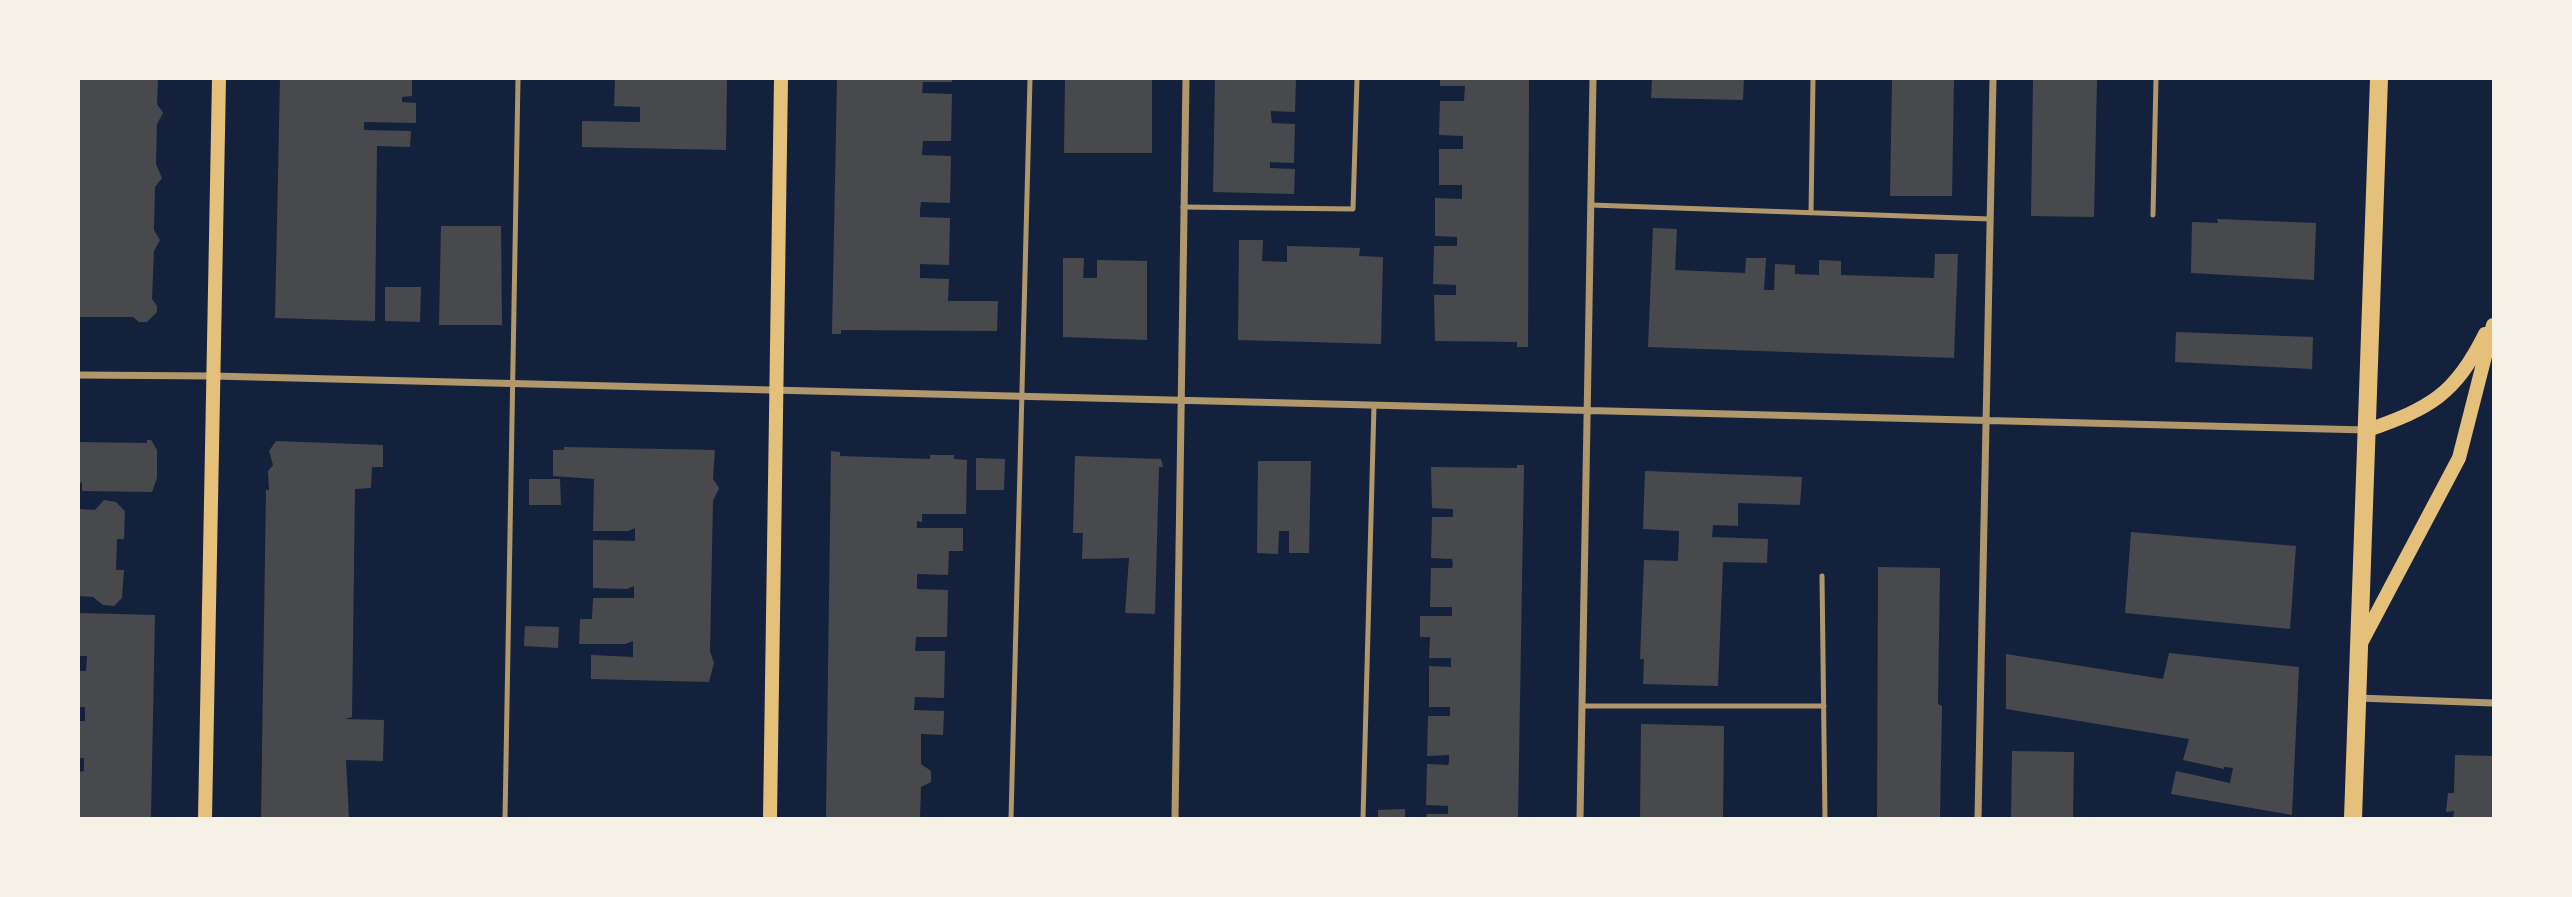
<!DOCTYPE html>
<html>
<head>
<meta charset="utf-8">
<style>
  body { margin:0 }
  #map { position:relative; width:2572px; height:897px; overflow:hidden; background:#14213d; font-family:"DM Sans",sans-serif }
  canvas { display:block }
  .frame { position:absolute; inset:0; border:80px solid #f6f1e7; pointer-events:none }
</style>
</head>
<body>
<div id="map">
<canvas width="2572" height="897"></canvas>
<div class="frame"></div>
</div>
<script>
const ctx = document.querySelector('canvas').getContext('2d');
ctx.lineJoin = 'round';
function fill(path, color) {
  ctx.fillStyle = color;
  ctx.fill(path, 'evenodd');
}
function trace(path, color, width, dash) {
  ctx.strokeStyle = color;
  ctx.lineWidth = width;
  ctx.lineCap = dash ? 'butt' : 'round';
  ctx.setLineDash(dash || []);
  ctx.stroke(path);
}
fill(new Path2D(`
  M79 79H158L157 104 163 113 157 124 156 164 162 178 155 187 154 230 160 240 154 251 152 299 157 306V312L147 322H139L133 317H79Z
  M280 79H412V96L402 97V102L416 103V123L364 122V130L411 131 410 147 377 146 375 321 275 318Z
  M615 79H727L726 150 582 147V121L640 122V107L614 106Z
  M837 79H952V82H923L922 93 952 94 951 141H923L922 155 951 156 950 203 921 202 920 210V217L950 218 949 265 920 264V278L949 279 948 301H998L997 331 841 330V334H832Z
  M1065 79H1152V153H1064Z
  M1215 79H1296L1295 112 1271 111V116L1272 123 1295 124 1294 163 1270 162V168L1295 169 1294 194 1213 192Z
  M1440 79H1529L1528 347H1517V342L1435 341 1434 295H1456V285L1433 284 1434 246H1457V237L1435 236V198L1462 199V185H1439V149H1463V136L1439 135 1440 101H1464L1465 86H1440Z
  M1652 79H1744L1743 100 1651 98Z
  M1892 79H1954L1952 196H1890Z
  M2033 79H2097L2094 217 2031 216Z
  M2217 219 2316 223 2314 280 2191 273 2192 222 2218 223Z
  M441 226H501L502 325H439Z
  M1653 228 1677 229 1675 270 1745 273 1746 258H1766L1764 290H1774L1775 264 1795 265V274L1819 275V260L1841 261V275L1934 278 1935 254H1958L1954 358 1648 347Z
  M1239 240H1263L1262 261 1287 262V246L1360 248 1359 256 1383 257 1381 344 1238 340Z
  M1063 258H1084L1083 278H1097V260L1147 261V340L1063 337Z
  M385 287H421L420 322 385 321Z
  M2176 332 2313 337 2312 369 2175 362Z
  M147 440H151L157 450V478L152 492 82 491V482L79 484V442L147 443Z
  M276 441 383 445V467H372L371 488 355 489 352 717 345 719 384 720 383 761 346 760 349 818H261L266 490H269L268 471 273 465 269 451Z
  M564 447 715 450 713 479 719 488 713 501 710 651 714 663 709 682 591 679V655L633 657V641L625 644H579L580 619H592L593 598H634V586L627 589 593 588V540L635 541V528L628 531H593L594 479 553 476V450H564Z
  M831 451 840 452V456L930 459V455H954V459L967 460 966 514H922V522L917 521V528H963V551H949L948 575 917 574V589L948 590 947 637H916L915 651H945L944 698 915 697 914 710 944 711 943 735 921 734V764L931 771V782L921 787 920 818H826Z
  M1075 456 1161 459 1163 467H1159L1155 614 1125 613 1129 558 1082 559 1083 533H1073Z
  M976 458 1005 459 1004 490H976Z
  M1258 461H1311L1309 553H1289V531H1279L1278 554 1257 553Z
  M1517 465H1524L1518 818H1426L1427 814H1448V806L1426 805 1427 764 1448 765 1449 762V755L1427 756 1428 716H1450V707H1429V666L1451 667V658H1429L1430 637H1420V616H1452V607H1430L1431 568H1452L1453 564 1452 559 1431 558 1432 517H1453V509L1432 508 1431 467 1517 468Z
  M1645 471 1802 477 1800 505 1738 503V526L1713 525 1712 537 1768 539 1767 563 1723 562 1718 686 1643 684 1644 659H1640L1644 560 1678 561 1679 534V531L1643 529Z
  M529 479H560L561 505H529Z
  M104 500 116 502 125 511 124 539H117L116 570H124L122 598 114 606 103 605 93 597 79 596V509L95 510Z
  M2131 532 2296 546 2290 629 2125 613Z
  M1878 567 1940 568 1938 704 1942 706 1940 818H1877Z
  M79 613 155 615 151 818H79V772L84 771V758H79V721H85V707H79V671H86L87 656H79Z
  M525 626 559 627 558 648 524 646Z
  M2169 653 2299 667 2292 815 2171 794 2176 771 2230 783 2233 768 2224 767V769L2183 760 2189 739 2006 709V654L2163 679Z
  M1641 724 1724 726 1723 818H1640Z
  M2012 751 2074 752 2073 818H2011Z
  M2455 755 2493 756V818H2453L2454 811 2446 812 2448 793H2454Z
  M1405 809V818H1378V810Z`), '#48494c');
trace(new Path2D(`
  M1591 205 1990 219
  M1183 207 1353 209 1357 79
  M1811 213 1813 79
  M2153 215 2156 79
  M1822 576 1825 818
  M1582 706H1824
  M505 818 518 79
  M1011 818 1030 79
  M1363 818 1374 405`), '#b1986c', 5);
trace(new Path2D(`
  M79 375 213 376 2366 430
  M2358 698 2493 703
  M1175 818 1186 79
  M1580 818 1593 79
  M1978 818 1993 79`), '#b1986c', 7);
trace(new Path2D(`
  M2368 430C2430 408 2455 395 2485 334
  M2360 645 2459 458 2493 325
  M205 818 219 79
  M770 818 781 79`), '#e5c07b', 14);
trace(new Path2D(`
  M2353 818 2379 79`), '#e5c07b', 18);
</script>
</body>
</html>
